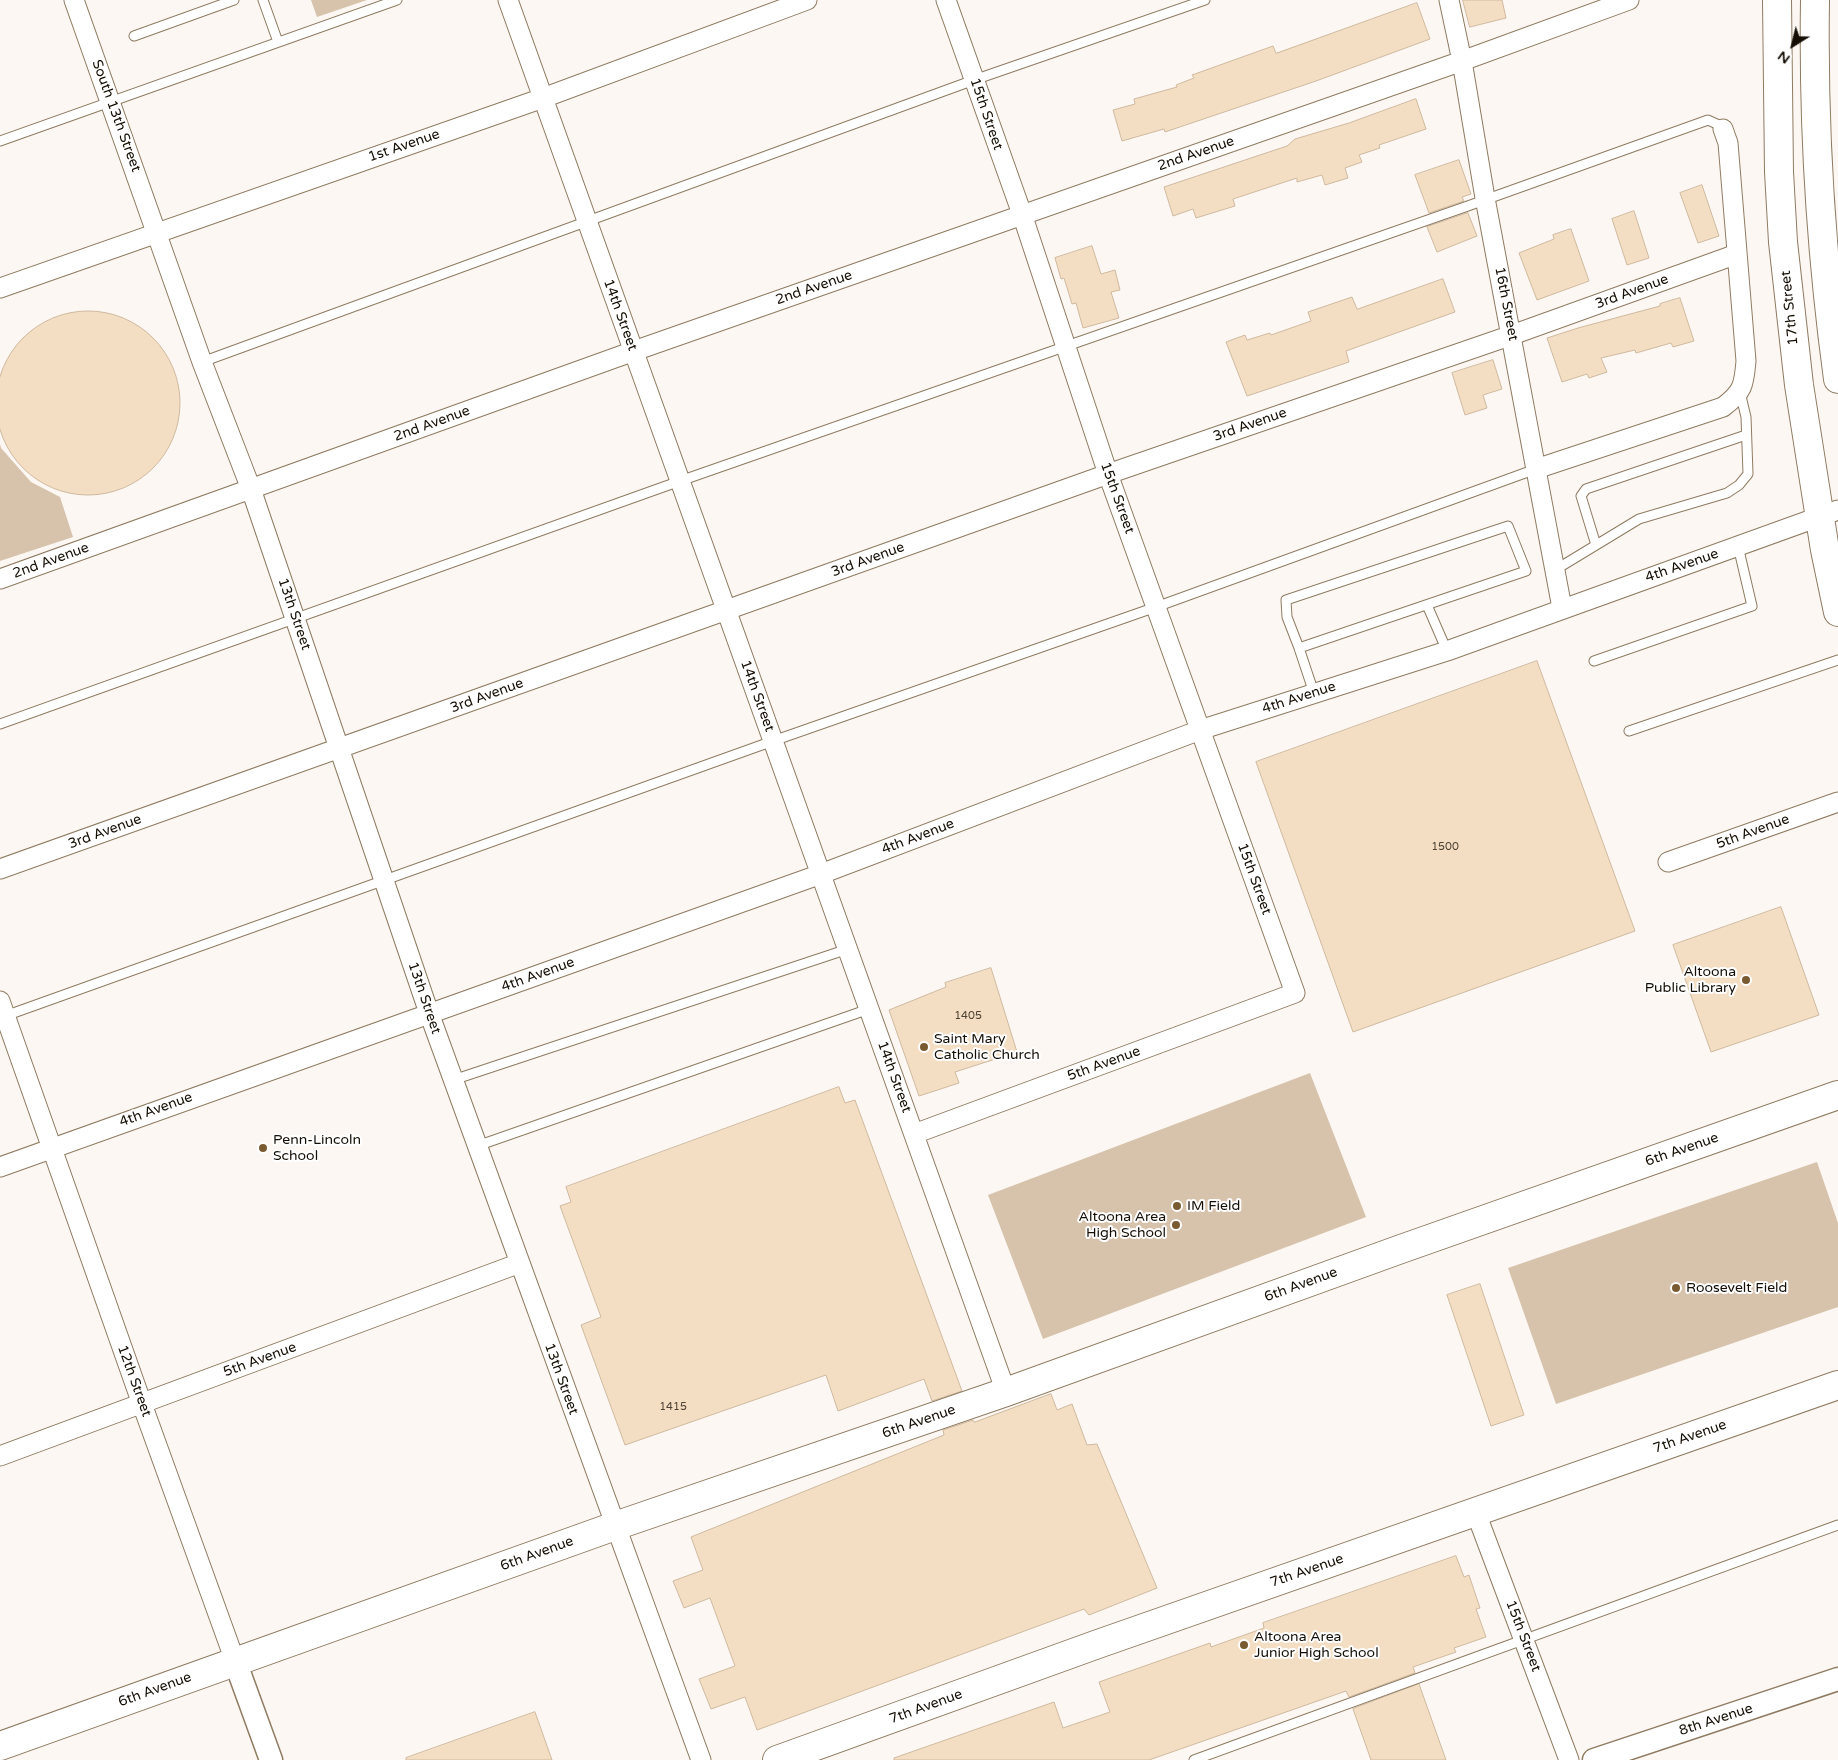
<!DOCTYPE html>
<html>
<head>
<meta charset="utf-8">
<style>
  body { margin:0 }
  #map { position:relative; width:1838px; height:1760px; overflow:hidden; background:#fcf7f2; font-family:"Varela Round",sans-serif }
  canvas { display:block }
  .north { position:absolute; left:1768px; top:20px; width:50px; height:50px; -webkit-text-stroke:4px #fff; paint-order:stroke; rotate:216deg; font-size:14px; font-weight:700; line-height:20px; text-align:center; color:#150e05 }
  .north::after { content:''; display:block; margin:auto; width:18px; height:22px; background:#150e05; clip-path:polygon(50% 0,100% 100%,50% 72%,0 100%) }
</style>
</head>
<body>
<div id="map">
<canvas width="1838" height="1760"></canvas>
<div class="north">N</div>
</div>
<script>
const ctx = document.querySelector('canvas').getContext('2d');
ctx.lineJoin = 'round';
function fill(path, color) {
  ctx.fillStyle = color;
  ctx.fill(path, 'evenodd');
}
function trace(path, color, width, dash) {
  ctx.strokeStyle = color;
  ctx.lineWidth = width;
  ctx.lineCap = dash ? 'butt' : 'round';
  ctx.setLineDash(dash || []);
  ctx.stroke(path);
}
function write(font, color, halo, rows, align = 'center') {
  ctx.font = font + ' "Varela Round",sans-serif';
  ctx.lineWidth = 4;
  ctx.setLineDash([]);
  ctx.textBaseline = 'middle';
  ctx.strokeStyle = halo;
  ctx.fillStyle = color;
  for (const [text, x, y, turn = 0] of rows) {
    ctx.save();
    ctx.translate(x, y);
    ctx.rotate((+turn || 0) * Math.PI / 180);
    ctx.textAlign = isNaN(turn) ? turn : align;
    if (halo) ctx.strokeText(text, 0, 0);
    ctx.fillText(text, 0, 0);
    ctx.restore();
  }
}
fill(new Path2D(`
  M311 0H367L317 17Z
  M0 444 1 448 31 482 60 497 73 537 0 561Z
  M1310 1073 1366 1217 1043 1339 988 1195Z
  M1817 1162 1838 1223V1307L1556 1404 1508 1268Z`), '#d7c3ac');
const building = new Path2D(`
  M1463 0H1502L1506 18 1470 27Z
  M1417 3 1430 39 1316 81 1165 132 1164 129 1122 141 1113 110 1135 104 1134 99 1177 87 1176 85 1194 78 1192 75 1273 46 1276 53Z
  M1416 99 1426 129 1379 145 1380 148 1359 155 1362 162 1345 168 1348 178 1325 185 1322 175 1297 182V178L1233 199 1235 206 1196 218 1193 209 1173 216 1164 187 1287 146 1295 139 1349 123Z
  M1459 160 1471 194 1462 197 1464 201 1429 213 1415 175Z
  M1702 185 1719 236 1698 243 1680 193Z
  M1634 211 1649 258 1627 265 1612 219Z
  M1468 213 1477 236 1437 252 1427 227Z
  M1571 229 1589 281 1537 300 1519 253 1554 239 1553 235Z
  M1092 246 1101 274 1115 270 1120 290 1111 292 1119 318 1083 328 1076 303 1072 304 1064 278 1061 279 1055 258Z
  M1443 279 1455 312 1346 351 1349 362 1247 396 1226 342 1245 335 1247 340 1270 333 1271 335 1311 321 1308 312 1352 297 1357 309Z
  M1680 298 1694 341 1673 347 1671 343 1636 353 1635 350 1601 358 1607 372 1589 378 1587 374 1562 382 1547 338 1578 328 1660 306V304Z
  M-4 403a92 92 0 1 1 184 0a92 92 0 1 1-184 0Z
  M1493 360 1502 389 1483 395 1487 408 1465 415 1452 373Z
  M1537 661 1635 931 1353 1032 1256 762Z
  M1781 907 1819 1015 1711 1052 1673 945Z
  M991 968 1017 1052 955 1072 959 1083 919 1096 889 1010 946 987 945 983Z
  M839 1087 845 1103 855 1100 962 1391 932 1401 924 1379 838 1411 826 1375 625 1445 581 1325 601 1317 560 1206 571 1202 566 1187Z
  M1480 1284 1524 1415 1491 1426 1447 1295Z
  M1051 1394 1057 1410 1072 1404 1087 1445 1097 1444 1157 1588 1089 1615 1084 1609 757 1730 745 1697 711 1709 699 1679 735 1666 710 1598 684 1608 673 1581 703 1570 691 1537 944 1435 943 1430 973 1420 974 1422Z
  M1456 1556 1464 1577 1469 1575 1480 1608 1476 1609 1486 1637 1454 1648 1456 1652 1413 1667 1415 1673 1349 1697 1346 1691 1149 1760H894V1758L1054 1702 1063 1728 1110 1712 1099 1682 1210 1643 1211 1647 1264 1628 1263 1623Z
  M1419 1684 1446 1760H1371L1353 1709Z
  M535 1712 552 1760H406V1758Z`);
fill(building, '#f4dec3');
trace(building, '#cfb99f', 1);
const service = new Path2D(`
  M263 0 278 42
  M134 36 234 0
  M0 141 397 0
  M202 362 974 80 1205 0
  M1596 545 1581 496 1586 489 1746 435
  M1555 570 1639 519 1727 493 1739 485 1748 474 1746 417 1740 392
  M1427 605 1447 651
  M1299 648 1526 571 1508 526 1286 600 1287 617 1299 648 1314 693
  M1594 661 1752 606 1738 546
  M0 724 680 481 1465 207 1708 120 1719 125 1723 129
  M1629 731 1838 660
  M5 1016 773 741 1156 607 1536 469
  M453 1080 848 949
  M477 1146 869 1009
  M1194 1760 1838 1525`);
const minor = new Path2D(`
  M74 0 202 362 251 489 429 1013 701 1760
  M508 0 1006 1392
  M1449 0 1462 61 1485 198 1562 608
  M0 288 543 98 807 0
  M1536 469 1723 407C1743 392 1744 385 1746 361L1728 143 1723 129
  M0 579 634 351 1462 61 1629 0
  M1668 862 1838 802
  M0 869 1108 474 1512 335 1737 254
  M0 1001 142 1404 235 1661
  M914 1134 1295 993 1108 474 1022 214 946 0
  M0 1167 821 874 1200 730 1447 651 1838 510
  M0 1456 520 1263
  M1476 1513 1569 1760`);
const tertiary = new Path2D(`
  M235 1661 271 1760
  M1594 1760 1838 1679`);
const primary = new Path2D(`
  M1777 0 1779 172 1783 242 1799 385 1825 550 1838 612
  M1815 0C1813 126 1821 254 1838 379
  M0 1746 615 1526 1006 1392 1401 1249 1838 1095
  M777 1760 1098 1644 1838 1385`);
trace(service, '#8f7b62', 11);
trace(minor, '#8f7b62', 21);
trace(tertiary, '#8f7b62', 25);
trace(primary, '#8f7b62', 30);
trace(service, '#fff', 9);
trace(minor, '#fff', 19);
trace(tertiary, '#fff', 22);
trace(primary, '#fff', 28);
for (const [x, y, r, color] of [
  [1746,980,5,"#7a5a30"],
  [924,1047,5,"#7a5a30"],
  [263,1148,5,"#7a5a30"],
  [1177,1206,5,"#7a5a30"],
  [1176,1225,5,"#7a5a30"],
  [1676,1288,5,"#7a5a30"],
  [1244,1645,5,"#7a5a30"]
]) {
  const dot = new Path2D();
  dot.arc(x, y, r, 0, 2 * Math.PI);
  ctx.fillStyle = color;
  ctx.fill(dot);
  trace(dot, '#fff', 2);
}
write('11px', '#4d4234', null, [
  ["1500",1445,847],
  ["1405",968,1016],
  ["1415",673,1407]
]);
write('14px', '#150e05', '#fff', [
  ["15th Street",986,114,71],
  ["South 13th Street",116,116,70],
  ["1st Avenue",404,146,-19],
  ["2nd Avenue",1196,154,-19],
  ["2nd Avenue",814,288,-19],
  ["3rd Avenue",1632,292,-20],
  ["16th Street",1506,304,79],
  ["17th Street",1790,308,-96],
  ["14th Street",620,315,70],
  ["2nd Avenue",432,424,-20],
  ["3rd Avenue",1250,425,-19],
  ["15th Street",1117,498,70],
  ["3rd Avenue",868,560,-20],
  ["2nd Avenue",51,561,-20],
  ["4th Avenue",1682,566,-19],
  ["13th Street",294,614,71],
  ["3rd Avenue",487,696,-20],
  ["14th Street",757,696,70],
  ["4th Avenue",1299,698,-18],
  ["3rd Avenue",105,832,-20],
  ["5th Avenue",1753,832,-20],
  ["4th Avenue",918,837,-21],
  ["15th Street",1254,879,70],
  ["4th Avenue",538,975,-20],
  ["13th Street",424,998,71],
  ["5th Avenue",1104,1064,-20],
  ["14th Street",894,1077,70],
  ["4th Avenue",156,1110,-20],
  ["6th Avenue",1682,1150,-19],
  ["6th Avenue",1301,1285,-20],
  ["5th Avenue",260,1360,-20],
  ["13th Street",561,1379,70],
  ["12th Street",134,1381,70],
  ["6th Avenue",919,1422,-19],
  ["7th Avenue",1690,1437,-19],
  ["6th Avenue",537,1554,-20],
  ["7th Avenue",1307,1571,-19],
  ["15th Street",1523,1636,69],
  ["6th Avenue",155,1690,-20],
  ["7th Avenue",926,1707,-20],
  ["8th Avenue",1716,1720,-18]
]);
write('14px', '#150e05', '#fff', [
  ["Altoona",1736,972,"right"],
  ["Public Library",1736,988,"right"],
  ["Saint Mary",934,1039],
  ["Catholic Church",934,1055],
  ["Penn-Lincoln",273,1140],
  ["School",273,1156],
  ["IM Field",1187,1206],
  ["Altoona Area",1166,1217,"right"],
  ["High School",1166,1233,"right"],
  ["Roosevelt Field",1686,1288],
  ["Altoona Area",1254,1637],
  ["Junior High School",1254,1653]
], 'left');
</script>
</body>
</html>
